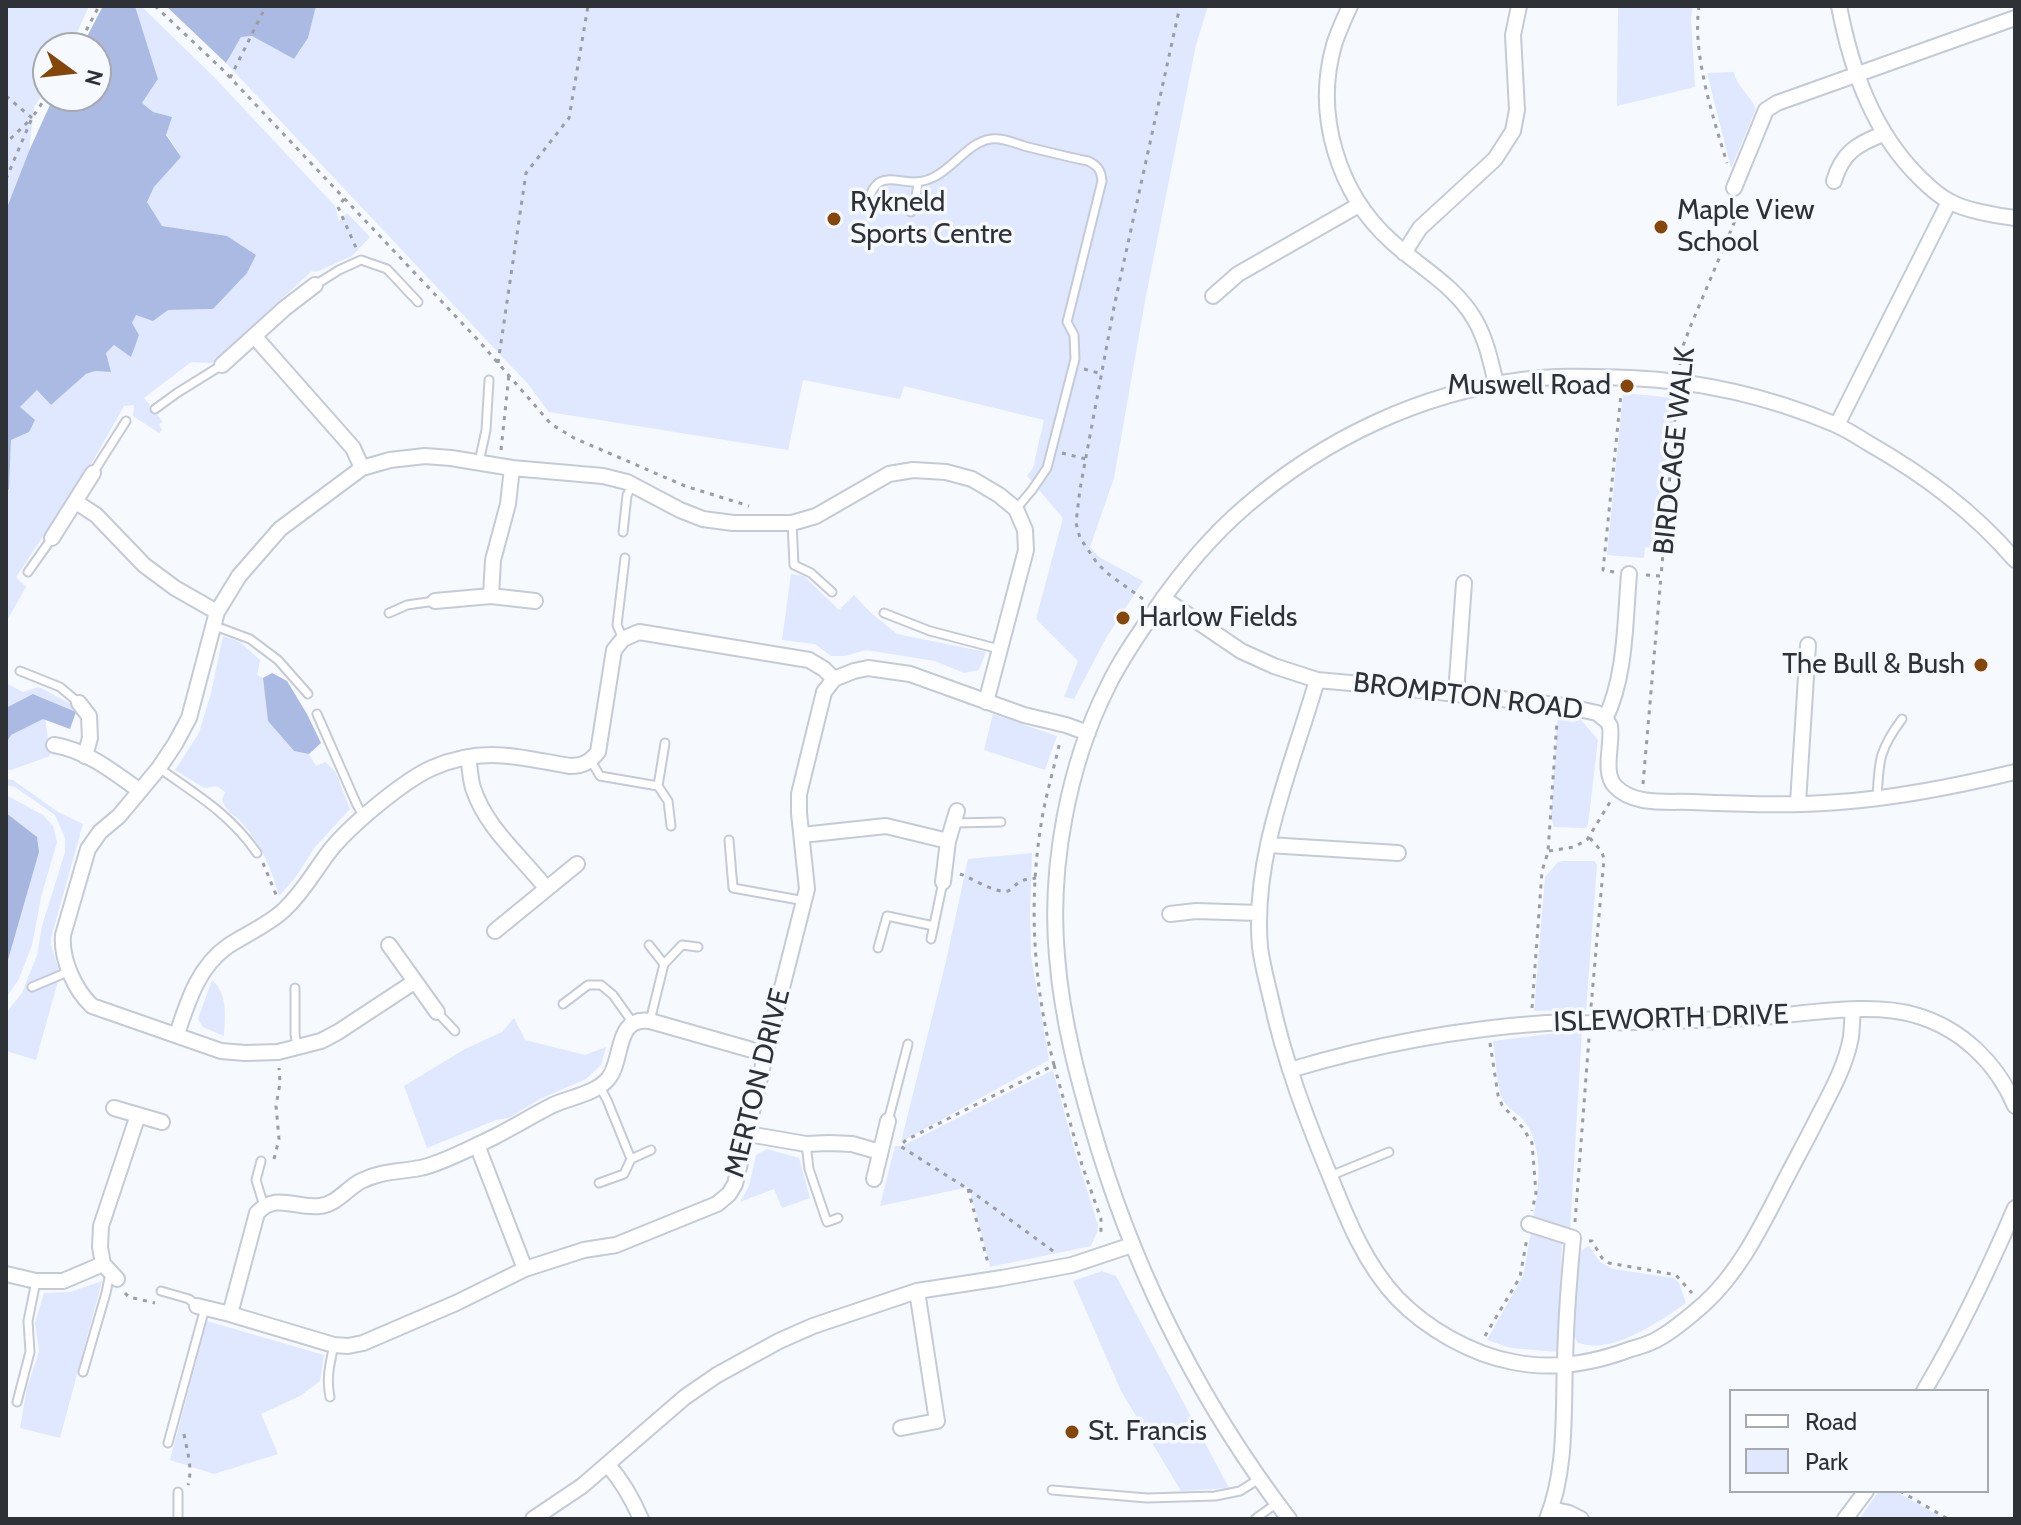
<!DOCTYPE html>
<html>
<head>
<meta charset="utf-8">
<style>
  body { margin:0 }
  #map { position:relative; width:2021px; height:1525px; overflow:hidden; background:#f6f9fe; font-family:Cabin,sans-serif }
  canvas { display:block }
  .frame { position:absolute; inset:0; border:8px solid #2e3136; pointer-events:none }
  .legend { position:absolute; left:1729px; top:1389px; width:260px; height:104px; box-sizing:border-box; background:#f6f9fe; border:2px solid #a6a9ae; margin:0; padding:10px 14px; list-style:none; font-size:24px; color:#2e3136 }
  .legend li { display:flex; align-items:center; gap:16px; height:40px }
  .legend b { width:40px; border:2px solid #a6a9ae }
  .north { position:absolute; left:32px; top:32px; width:80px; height:80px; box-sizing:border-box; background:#f6f9fe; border:2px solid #a6a9ae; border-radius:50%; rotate:105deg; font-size:22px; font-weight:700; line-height:32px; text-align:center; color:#2e3136 }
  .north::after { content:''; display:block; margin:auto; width:28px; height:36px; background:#854709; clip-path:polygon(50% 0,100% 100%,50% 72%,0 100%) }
</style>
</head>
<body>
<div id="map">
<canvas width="2021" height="1525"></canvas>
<div class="frame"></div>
<ul class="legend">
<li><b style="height:10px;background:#fff"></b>Road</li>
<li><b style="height:22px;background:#dfe8ff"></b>Park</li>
</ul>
<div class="north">N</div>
</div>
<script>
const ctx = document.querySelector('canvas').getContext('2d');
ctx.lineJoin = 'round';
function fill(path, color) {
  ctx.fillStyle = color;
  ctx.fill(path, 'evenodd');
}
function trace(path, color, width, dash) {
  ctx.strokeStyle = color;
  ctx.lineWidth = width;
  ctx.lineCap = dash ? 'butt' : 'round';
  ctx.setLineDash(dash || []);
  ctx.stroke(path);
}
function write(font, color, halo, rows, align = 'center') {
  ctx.font = font + ' Cabin,sans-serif';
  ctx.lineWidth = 7;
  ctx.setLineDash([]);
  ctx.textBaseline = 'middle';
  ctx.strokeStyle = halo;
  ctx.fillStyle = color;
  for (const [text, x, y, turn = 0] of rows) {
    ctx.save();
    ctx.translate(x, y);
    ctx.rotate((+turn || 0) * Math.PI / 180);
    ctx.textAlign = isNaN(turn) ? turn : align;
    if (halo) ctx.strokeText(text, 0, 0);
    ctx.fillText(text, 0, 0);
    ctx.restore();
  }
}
fill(new Path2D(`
  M6 6H89L70 48H48V86L34 107 29 151 6 210Z
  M135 6H141L215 78 335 206 339 221 347 213 370 237 352 256 316 272 312 271 212 363 191 362 144 398 163 422 159 424 162 430 159 433 133 416 134 405 124 406 90 466 16 577 26 587 6 622V493L9 488 11 440 29 432 20 407 38 389 51 405 86 374 95 371 110 372 106 353 114 345 130 356 132 323 136 315 168 310 213 309 191 231 162 226 146 202 154 187 181 157 153 112 142 103 158 79Z
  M316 6H1208L1196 45 1145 301 1114 478 1090 547 1099 557 1143 581 1106 638 1074 699 1064 697 1078 661 1036 619 1063 518 1027 476 1033 468 1044 420 904 386 900 399 803 380 788 450 549 412 528 384 226 63 241 37 252 36 294 59 308 38Z
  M1618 6H1693L1691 18 1695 87 1617 106Z
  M1734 72C1736 86 1750 95 1756 109L1731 168 1707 73Z
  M1623 393 1675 398 1661 549 1645 547 1644 558 1607 555Z
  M791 574 804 576 839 610 854 595 871 613 897 634 986 652 979 670 964 673 935 661 866 650 845 656H831L815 644 782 640Z
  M223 636 240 642 260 660 257 675 263 678 268 721 294 751 309 754 316 766 325 762 335 771 350 809 315 847 295 878 279 896C272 870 261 843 242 823 232 811 230 817 222 800L225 792 217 786 204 788 175 770 199 733 211 693Z
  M6 683 23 692 39 687 73 705 76 712 34 694 45 716 50 756 11 770 6 769Z
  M1558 712 1577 715 1598 740 1588 824 1586 828 1554 827 1551 817Z
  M993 714 1057 736 1045 770 984 750Z
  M6 779 13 780 58 812 83 824 51 938V945L60 974 36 1060 6 1051V1013L22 993 37 955 42 926 65 852V838L55 815 15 787 6 785Z
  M6 795 43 815 53 826 57 842 41 897 32 945 19 979 6 998V967L39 852 6 813Z
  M1032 853 1030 914 1031 956 1049 1060 901 1142 946 961 968 859Z
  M1564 861H1594L1597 865 1586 1010 1534 1011 1545 877 1558 862Z
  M212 980C228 994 225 1016 224 1036L203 1027 198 1019Z
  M514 1018 525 1040 585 1055 606 1047 601 1065 586 1079 540 1099 509 1118 496 1120 427 1148 404 1086 465 1049 502 1032Z
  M1582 1030 1570 1232 1533 1220C1539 1189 1544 1152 1526 1123 1519 1113 1505 1108 1501 1096 1496 1079 1496 1058 1493 1041Z
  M1053 1070 1075 1152 1098 1225 1097 1232 1091 1246 990 1267 969 1187 880 1206 895 1146H902Z
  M767 1149 799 1158 810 1198 782 1208 774 1189 740 1202 749 1186 756 1155Z
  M1531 1232 1562 1242 1558 1352 1511 1348 1487 1340 1523 1276Z
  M1589 1246 1600 1262 1613 1269 1674 1278 1679 1283 1686 1303C1660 1321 1610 1357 1577 1342L1574 1335 1578 1256 1582 1250Z
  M1102 1271 1116 1276 1229 1488 1181 1491 1121 1391 1073 1281Z
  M102 1281 60 1438 20 1428 27 1388 39 1351 35 1323 44 1293 70 1292Z
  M207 1321 324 1355 320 1381 300 1396 261 1414 278 1454 214 1474 170 1460Z
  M1879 1491H1895L1945 1519H1859Z`), '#dfe8ff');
fill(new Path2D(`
  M103 6H135L158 79 142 103 153 112 172 117 166 135 181 157 154 187 147 202 162 226 227 236 256 255 247 273 213 309 168 310 153 321 136 315 132 323 139 335 131 357 114 345 106 353 111 372 95 371 86 374 51 405 37 390 20 407 35 420 29 432 11 440 9 489 6 493V210L29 151 54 96H96V48H81Z
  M166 6H316L308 38 294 59 252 36 241 37 226 63Z
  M272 673 287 681 307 714 321 743 309 754 294 751 268 721 263 678Z
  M33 694 76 712 70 729 43 719 11 735 6 743V708Z`), '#aabae2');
fill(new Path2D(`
  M6 813 37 837 39 852 6 967Z`), '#a6b6de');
const service = new Path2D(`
  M866 208C878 157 902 194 934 177 954 167 969 142 991 139 1003 137 1016 144 1028 147 1048 152 1068 157 1088 161 1098 166 1101 170 1102 181L1067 322 1074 335 1075 359 1047 468 1032 490 1016 509
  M911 212 916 197 918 183
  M315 285 339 270 361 260 387 269 418 302
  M155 409 177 393 222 365
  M479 462 486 430 489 380
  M93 473 126 421
  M792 523 794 565 811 573 832 592
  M623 532 627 495 633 485
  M28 572 52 538
  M389 613 407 605 435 601
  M884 613 930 631 999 649
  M215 626 250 639 278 660 308 694
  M623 639 617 625 625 558
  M20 671 60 687 79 703
  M317 714 357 805 364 817
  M665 743 658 786 668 801 671 826
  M591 761 600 776 658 786
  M159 768C197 795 230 814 257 853
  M1877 798C1879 760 1879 750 1902 719
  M955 823 1001 822
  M729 840 733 888 805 901
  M931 939 943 882
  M649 945 664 964
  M878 948 887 916 934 926
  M32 987 70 971
  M295 988V1034L297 1047
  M563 1004 588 985H601L613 995 633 1023
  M437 1012 455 1031
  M650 1021 664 964 682 945 698 947
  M888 1121 908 1044
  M806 1144 809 1169 827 1222 838 1218
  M631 1159 651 1150
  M261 1161 256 1180 264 1206
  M1330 1176 1389 1152
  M599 1183 624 1174 631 1159 607 1100 600 1087
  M161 1291 189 1299 197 1306
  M83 1372 106 1293 110 1273
  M330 1397C326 1378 330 1363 334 1345
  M17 1402 30 1352 28 1321 36 1281
  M168 1443 205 1308
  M1052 1490 1147 1498 1215 1496 1240 1491 1259 1479
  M178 1519V1492
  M1255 1519 1277 1503`);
const minor = new Path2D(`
  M1350 6C1344 19 1338 32 1334 45 1314 115 1338 193 1391 241 1419 267 1455 285 1475 320 1486 339 1491 362 1496 384
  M1839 6C1851 69 1873 132 1920 178 1928 186 1939 196 1949 201 1963 210 1998 216 2015 218
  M1834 181C1842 153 1857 144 1883 134
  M1734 188 1766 110 1777 103 2015 18
  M1404 253 1420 228 1495 159 1513 131 1517 110 1513 35 1519 6
  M1213 296 1238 274 1359 205
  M255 337 353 448 362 468
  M222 365 285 308 315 285
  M1837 425 1949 202
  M76 502 96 515 144 565 175 588 217 612
  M52 538 93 473
  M491 596 493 560 508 504 512 468
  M1163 598 1241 651 1274 666 1317 680 1384 686 1565 706 1597 713 1607 721 1610 726C1613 744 1602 772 1615 786 1633 806 1668 801 1692 802 1740 804 1790 806 1839 802 1898 798 1957 786 2015 772
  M435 601 491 596 535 601
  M1317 680C1292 767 1252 855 1260 947 1262 964 1267 982 1271 999 1284 1060 1306 1118 1330 1176 1347 1219 1365 1264 1397 1298 1427 1329 1471 1354 1513 1362 1552 1370 1594 1363 1631 1349 1639 1347 1648 1344 1656 1340 1673 1331 1689 1317 1704 1304 1737 1274 1758 1233 1778 1194 1791 1168 1805 1143 1818 1117 1831 1092 1846 1065 1851 1037 1852 1028 1852 1019 1853 1010
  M1456 694 1464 583
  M79 703 89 716 90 738 85 756
  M1605 719C1626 677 1625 621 1629 574
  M54 745C86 750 114 772 140 791
  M468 757C470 767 470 778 473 788 486 828 521 856 546 888
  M1798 803 1808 645
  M802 835 886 826 948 841
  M1268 845 1398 853
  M943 882 948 841 957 811
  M1170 914 1196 911 1259 913
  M495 931 577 864
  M389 945 437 1012
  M414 982 338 1032 321 1041 278 1052 245 1053 221 1051 92 1006C75 990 61 960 63 935L88 849 100 832 119 816 159 768 175 744 189 718 217 612 239 576 280 529 362 468 390 460 425 456 451 458 512 468 603 476 627 482 680 510 703 519 733 523H792L816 516 889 474 913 470 946 472 972 479 999 495 1016 509 1025 530 1026 550 986 702
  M177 1034C188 1001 198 967 228 946 246 934 268 925 284 910 304 891 313 873 329 852 348 827 403 781 432 768 450 760 472 755 492 755 517 755 545 762 570 766 583 766 590 762 598 752L614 650 623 639 639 632 809 660 824 669 834 679
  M1290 1070C1373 1045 1459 1029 1546 1023 1562 1022 1579 1024 1595 1023 1647 1022 1700 1020 1752 1018 1801 1015 1870 1001 1915 1015 1961 1028 1997 1063 2015 1106
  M114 1108 162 1122
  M748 1134 806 1144 829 1143 852 1144 880 1152
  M477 1145 525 1269
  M874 1179 888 1121
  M1529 1224 1573 1238C1569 1279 1566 1320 1565 1361 1563 1413 1567 1470 1547 1519
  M6 1274 36 1281H63L103 1264
  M117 1279 103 1264 100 1247 101 1226 138 1115
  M197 1306 230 1314 334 1345 348 1346 363 1343 456 1303 525 1269 584 1250 616 1245 717 1204 729 1194 735 1184 770 1035 807 889 799 813V794L824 692 834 679 854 671 868 668 910 674 1024 715 1066 725 1088 733
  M230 1314 257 1213C276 1192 295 1209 320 1206 337 1204 346 1189 361 1181 381 1171 399 1172 420 1168 441 1164 475 1146 494 1137 514 1127 533 1115 553 1105 571 1097 595 1094 608 1079 624 1060 614 1016 650 1021L766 1054
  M1924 1391C1959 1332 1988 1271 2015 1208
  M901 1428 937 1421 917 1291
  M608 1465C623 1482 632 1498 641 1519
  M1551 1509 1569 1513 1581 1519
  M533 1519 582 1486 685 1397 717 1375 779 1341 813 1326 917 1291 1002 1278 1072 1265 1132 1245
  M1289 1519C1205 1409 1140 1283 1099 1150 1080 1087 1062 1022 1057 956 1049 868 1068 765 1108 686 1121 659 1138 635 1155 610 1181 572 1211 536 1246 506 1324 439 1420 393 1522 380 1558 375 1595 377 1631 378 1700 381 1770 397 1834 424 1846 429 1857 436 1868 443 1924 475 1973 511 2015 560
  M1845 1519 1866 1491`);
trace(service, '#c5cad7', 11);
trace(minor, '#c5cad7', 18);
trace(new Path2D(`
  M155 6 222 69 478 340 551 424 574 438 685 486 749 506
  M1699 6C1692 54 1713 117 1727 163
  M77 48 99 6
  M230 78 266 6
  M6 96 32 118 6 143
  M6 179 32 118 48 94
  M344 199 338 207 357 250
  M498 363 526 173 569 118 588 6
  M1680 365 1681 351 1691 325 1740 209 1739 204
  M1084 369 1102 374
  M501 450 509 374
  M1062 453 1086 459
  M1614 572 1603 570 1621 394
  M1646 575 1661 576 1677 396
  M1143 599 1107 573 1097 563 1080 538 1076 523 1080 489 1114 307 1180 6
  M1643 784 1661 576
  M1590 838 1602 852 1604 859 1591 1007
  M1549 851 1574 847 1587 840 1610 802
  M263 863 277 897
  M960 874C972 878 996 894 1008 891 1011 890 1015 885 1018 883 1024 879 1029 879 1036 878
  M1532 1008 1542 871 1548 852 1557 721
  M1490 1043 1498 1095 1502 1105 1523 1128 1532 1143 1536 1193 1532 1211
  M1054 1065C1034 987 1028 905 1041 825 1045 797 1054 769 1060 741
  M274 1159 279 1139 276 1106 280 1083 279 1068
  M968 1189 988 1263
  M1575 1222 1589 1038
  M1589 1241H1592L1602 1258 1609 1263 1676 1275 1692 1293
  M1053 1251 968 1189 900 1146 906 1140 1054 1065 1082 1165 1101 1219V1237
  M125 1293 129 1297 155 1303
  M1485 1336 1520 1277 1527 1238
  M184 1434C187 1452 193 1467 188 1485
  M1900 1491 1948 1519`), '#9a9da2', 3, [4, 6]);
trace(service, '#fff', 7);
trace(minor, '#fff', 14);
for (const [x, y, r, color] of [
  [834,219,8,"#854709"],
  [1661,227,8,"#854709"],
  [1627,386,8,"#854709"],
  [1123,618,8,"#854709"],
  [1981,665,8,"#854709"],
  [1072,1432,8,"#854709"]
]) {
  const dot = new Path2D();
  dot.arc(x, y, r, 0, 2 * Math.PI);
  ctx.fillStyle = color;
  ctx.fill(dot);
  trace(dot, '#f6f9fe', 3);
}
write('28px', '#2e3136', '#f6f9fe', [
  ["Rykneld",850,203],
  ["Sports Centre",850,235],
  ["Maple View",1677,211],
  ["School",1677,243],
  ["Muswell Road",1611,386,"right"],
  ["Harlow Fields",1139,618],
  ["The Bull & Bush",1965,665,"right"],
  ["St. Francis",1088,1432]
], 'left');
write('28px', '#2e3136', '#f6f9fe', [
  ["BIRDCAGE WALK",1675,451,-84],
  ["BROMPTON ROAD",1468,697,7],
  ["ISLEWORTH DRIVE",1671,1019,-2],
  ["MERTON DRIVE",758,1083,-76]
]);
</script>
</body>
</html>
